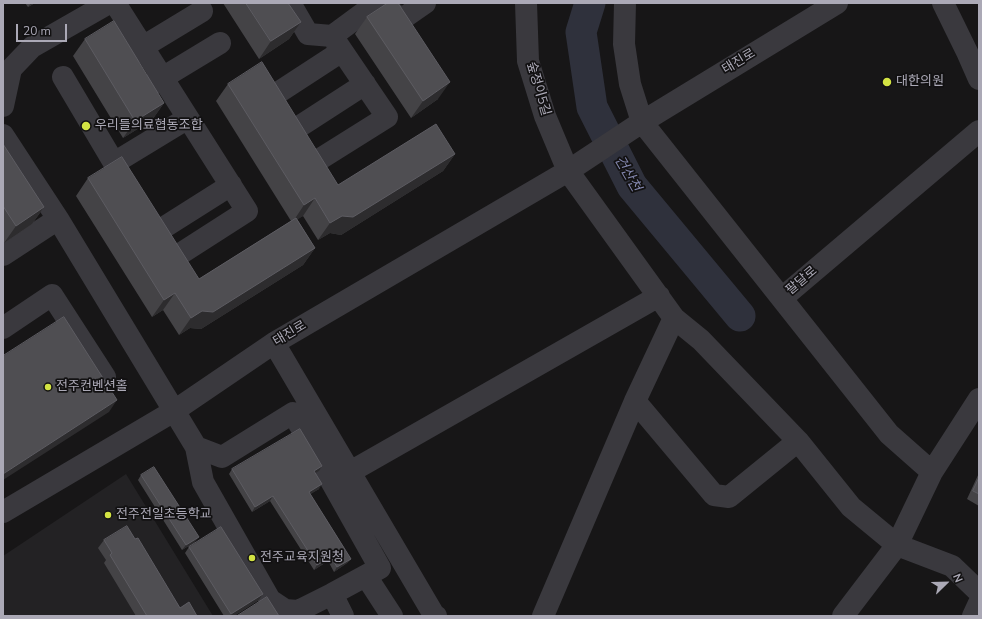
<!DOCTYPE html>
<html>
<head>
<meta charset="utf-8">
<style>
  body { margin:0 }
  #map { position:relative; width:982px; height:619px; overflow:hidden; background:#171617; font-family:"Nunito Sans",sans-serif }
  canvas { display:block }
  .frame { position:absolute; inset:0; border:4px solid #aba9b6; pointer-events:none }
  .north { position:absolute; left:926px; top:563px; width:40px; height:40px; -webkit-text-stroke:3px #121112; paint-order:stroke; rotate:67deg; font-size:11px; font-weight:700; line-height:16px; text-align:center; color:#aba9b6 }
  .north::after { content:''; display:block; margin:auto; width:14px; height:18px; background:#aba9b6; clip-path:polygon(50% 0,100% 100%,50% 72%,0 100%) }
  .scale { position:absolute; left:16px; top:24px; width:51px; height:18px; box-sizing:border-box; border:2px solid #aba9b6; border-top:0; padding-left:5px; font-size:12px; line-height:14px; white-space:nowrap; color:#aba9b6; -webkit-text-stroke:3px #121112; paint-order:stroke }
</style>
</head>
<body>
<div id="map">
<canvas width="982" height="619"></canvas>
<div class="frame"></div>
<div class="north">N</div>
<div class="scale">20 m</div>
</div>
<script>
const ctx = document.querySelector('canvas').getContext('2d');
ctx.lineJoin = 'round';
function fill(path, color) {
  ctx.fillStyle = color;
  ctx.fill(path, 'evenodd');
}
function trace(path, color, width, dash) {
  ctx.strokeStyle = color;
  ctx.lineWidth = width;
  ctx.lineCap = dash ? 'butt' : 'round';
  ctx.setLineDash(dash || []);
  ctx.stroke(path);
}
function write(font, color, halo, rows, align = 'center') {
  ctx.font = font + ' "Nunito Sans","Noto Sans KR",sans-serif';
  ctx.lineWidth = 3.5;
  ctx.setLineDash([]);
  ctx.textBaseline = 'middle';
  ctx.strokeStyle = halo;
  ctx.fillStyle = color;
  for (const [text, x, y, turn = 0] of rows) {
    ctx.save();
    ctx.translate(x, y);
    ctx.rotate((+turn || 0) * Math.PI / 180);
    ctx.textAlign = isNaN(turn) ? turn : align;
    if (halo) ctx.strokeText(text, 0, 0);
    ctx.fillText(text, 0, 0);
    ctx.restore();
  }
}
fill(new Path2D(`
  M126 474 213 616H3V556Z`), '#232224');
trace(new Path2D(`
  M590 3 581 32 592 107 632 186 740 316`), '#2f313c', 31);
trace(new Path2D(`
  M115 3 247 211 180 254
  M290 3 308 34 332 36 387 117 320 159
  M378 3 402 19 425 3
  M526 3 528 61 545 116 568 171 674 318 701 340 798 441 851 507 897 545 952 566 979 592
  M625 3 624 44 630 84 642 122 889 434 932 472
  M943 3 968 54 979 79
  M332 36 377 3
  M131 54 202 11
  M63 77 114 163 188 118
  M149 86 220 43
  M276 94 342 51
  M3 106 11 69 32 47 109 3
  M297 128 365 84
  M3 135 58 219 196 447 203 482 270 600 285 610 298 611 332 594 380 568 293 413 222 457 196 447
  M163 228 231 185
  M3 255 58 219
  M782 298 979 131
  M3 328 52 295 105 377
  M274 343 434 615 436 616
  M635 401 714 495 729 497 798 441
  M350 472 659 296
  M3 512 174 411 274 343 568 171 642 122 837 3
  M366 576 392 616
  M332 594 343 616
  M543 616 635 401 674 318
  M843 616 897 545 932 472 979 399
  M973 616 979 603`), '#3a393e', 22);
fill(new Path2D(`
  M25 3H35L28 7Z
  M223 3H288L301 22 289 39 259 59Z
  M367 17 438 99 411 118 355 34Z
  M85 39 164 103 152 120 123 138 73 56Z
  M228 84 338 185 455 154 443 171 341 235 330 233 318 240 303 216 297 219 315 248 303 265 201 329 190 328 179 335 163 310 152 317 76 196 88 178 199 279 291 221 216 101Z
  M3 144 44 207 32 224 4 243 3 242Z
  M232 469 319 471 315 473 319 489 310 494 351 559 347 563 334 572 328 561 314 570 270 501 252 512 229 474Z
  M979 473V506L967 499Z
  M141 475 195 542 182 550 138 480Z
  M135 539 180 608 197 616H136L104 563 106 560 98 548 104 540Z
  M189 547 263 594 259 600 234 616H224L185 553Z`), '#444346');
fill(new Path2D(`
  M31 3H35L28 7Z
  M301 22 289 39 259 59 271 41Z
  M450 82 438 99 411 118 423 101Z
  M164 103 152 120 123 138 135 121Z
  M455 154 443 171 341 235 330 233 318 240 330 223 342 216Z
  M315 198 303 216 292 223 304 205Z
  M44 207 32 224 4 243 16 226Z
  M315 248 303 265 201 329 190 328 179 335 191 318 202 311Z
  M175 293 163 310 152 317 164 300Z
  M117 400 109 412 3 480V474Z
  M322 466 319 471 311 476 314 471Z
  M322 484 319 489 306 497 309 492Z
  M273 496 270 501 252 512 255 507Z
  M199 537 195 542 182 550 186 545Z
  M331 557 328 561 314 570 317 565Z
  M351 559 347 563 334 572 337 567Z
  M263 594 259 600 234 616H230L231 614Z`), '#2d2c2e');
const building = new Path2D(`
  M246 3H288L301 22 271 41Z
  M388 3H398L450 82 423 101 367 17Z
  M114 21 164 103 135 121 85 39Z
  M262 62 338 185 436 124 455 154 353 217 342 216 330 223 315 198 304 205 228 84Z
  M3 144 44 207 16 226 3 206Z
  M122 157 199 279 296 218 315 248 213 312 202 311 191 318 175 293 164 300 88 178Z
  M64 317 117 400 3 474V356Z
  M300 429 322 466 314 471 322 484 309 492 351 559 337 567 331 557 317 565 273 496 255 507 232 469Z
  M154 467 199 537 186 545 141 475Z
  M979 478V494L973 491Z
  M127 526 135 539 138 538 180 608 189 602 197 616H147L110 555 112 553 104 540Z
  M221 527 263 594 231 614 189 547Z
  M267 597 279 616H237Z`);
fill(building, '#4f4e52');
trace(building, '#5d5c62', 1);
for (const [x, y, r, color] of [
  [887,82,5,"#d3e343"],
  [86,126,5,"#d3e343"],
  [48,387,4,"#d3e343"],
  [108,515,4,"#d3e343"],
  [252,558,4,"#d3e343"]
]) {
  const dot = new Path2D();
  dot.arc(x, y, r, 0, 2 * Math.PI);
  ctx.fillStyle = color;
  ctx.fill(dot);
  trace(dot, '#121112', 1.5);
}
write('13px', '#aba9b6', '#121112', [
  ["태진로",739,62,-31],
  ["숲정이5길",538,89,74],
  ["팔달로",802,281,-40],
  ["태진로",290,334,-31]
]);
write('13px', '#aba9b6', '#121112', [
  ["대한의원",896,82],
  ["우리들의료협동조합",95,126],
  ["전주컨벤션홀",56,387],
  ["전주전일초등학교",116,515],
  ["전주교육지원청",260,558]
], 'left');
write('italic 14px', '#8387ae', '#121112', [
  ["건산천",627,174,60]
]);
</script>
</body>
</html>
